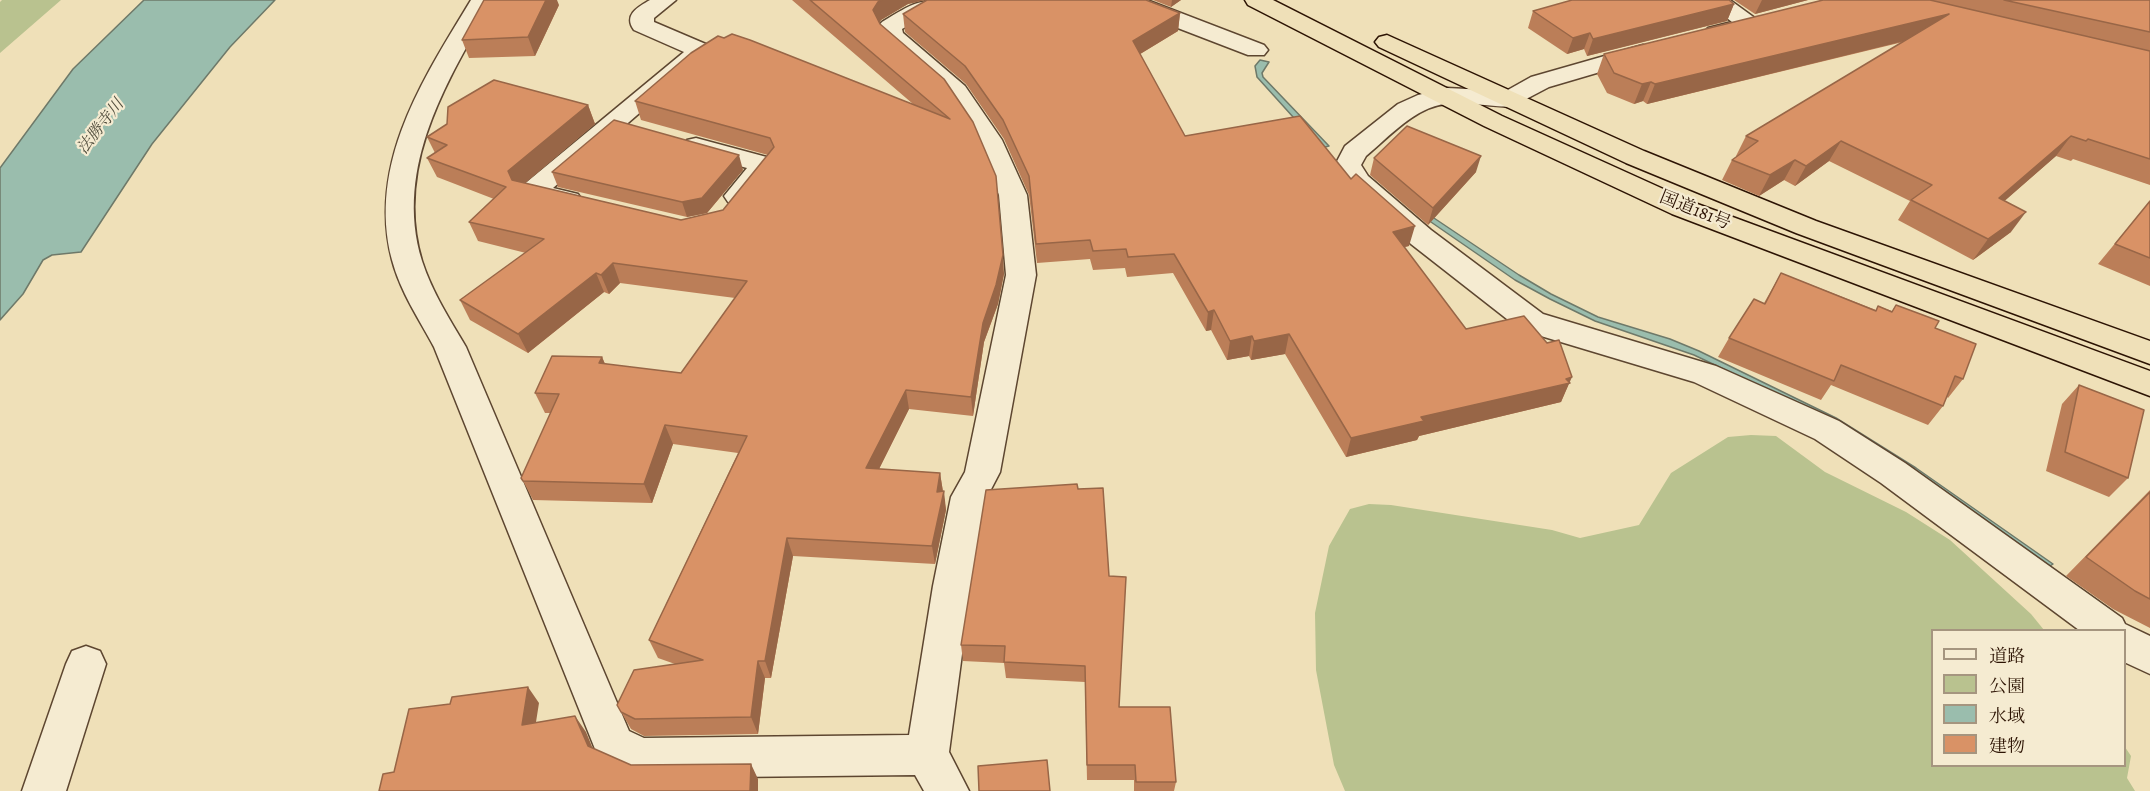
<!DOCTYPE html>
<html>
<head>
<meta charset="utf-8">
<style>
  body { margin:0 }
  #map { position:relative; width:2150px; height:791px; overflow:hidden; background:#efe0b8; font-family:Alegreya,"Noto Serif JP",serif }
  canvas { display:block }
  .legend { position:absolute; left:1931px; top:629px; width:195px; height:138px; box-sizing:border-box; background:#f5ebd1; border:2px solid #a5957f; margin:0; padding:8px 10px; list-style:none; font-size:18px; color:#2c1303 }
  .legend li { display:flex; align-items:center; gap:12px; height:30px }
  .legend b { width:30px; border:2px solid #a5957f }
</style>
</head>
<body>
<div id="map">
<canvas width="2150" height="791"></canvas>
<ul class="legend">
<li><b style="height:8px;background:#f5ebd1"></b>道路</li>
<li><b style="height:16px;background:#b9c28f"></b>公園</li>
<li><b style="height:16px;background:#9abdad"></b>水域</li>
<li><b style="height:16px;background:#d99266"></b>建物</li>
</ul>
</div>
<script>
const ctx = document.querySelector('canvas').getContext('2d');
ctx.lineJoin = 'round';
function fill(path, color) {
  ctx.fillStyle = color;
  ctx.fill(path, 'evenodd');
}
function trace(path, color, width, dash) {
  ctx.strokeStyle = color;
  ctx.lineWidth = width;
  ctx.lineCap = dash ? 'butt' : 'round';
  ctx.setLineDash(dash || []);
  ctx.stroke(path);
}
function write(font, color, halo, rows, align = 'center') {
  ctx.font = font + ' Alegreya,"Noto Serif JP",serif';
  ctx.lineWidth = 4.5;
  ctx.setLineDash([]);
  ctx.textBaseline = 'middle';
  ctx.strokeStyle = halo;
  ctx.fillStyle = color;
  for (const [text, x, y, turn = 0] of rows) {
    ctx.save();
    ctx.translate(x, y);
    ctx.rotate((+turn || 0) * Math.PI / 180);
    ctx.textAlign = isNaN(turn) ? turn : align;
    if (halo) ctx.strokeText(text, 0, 0);
    ctx.fillText(text, 0, 0);
    ctx.restore();
  }
}
fill(new Path2D(`
  M2 0H61L0 53V2Z
  M1751 435 1776 436 1825 472 1906 512 1950 540 2031 614 2044 630H1932V766H2124L2125 747 2131 756 2127 778 2135 791H1345L1334 765 1316 670 1315 613 1329 546 1350 509 1369 504 1391 505 1552 530 1580 538 1639 525 1671 473 1728 437Z`), '#b9c28f');
const water = new Path2D(`
  M144 0H275L230 47 152 144 81 252 52 255 43 260 23 294 0 320V168L73 69Z
  M1260 60 1269 62 1262 73 1263 77 1329 146 1321 148 1257 77 1255 66Z
  M1419 208 1519 275 1551 294 1598 317 1670 339 1699 351 1836 418 1916 468 2053 564 2047 568 1832 421 1694 355 1595 321 1550 299 1515 280 1415 211Z`);
fill(water, '#9abdad');
trace(water, '#6e7969', 1.5);
const minor = new Path2D(`
  M471 0H493C448 80 393 166 422 261 432 292 450 320 466 347L629 731 644 738 909 735 933 586 951 497 965 472 1006 275 999 195 976 140 947 96 884 41 878 27 882 22C915 2 916 0 955 0 953 4 911 24 902 29L903 33 965 86 1002 140 1027 195 1036 275 1000 472 987 497 971 586 949 752 969 791H924L915 775 641 778 599 759 434 347C419 319 400 291 392 260 367 164 423 79 471 0Z
  M650 0H676L654 18V22L708 45 712 50 553 188 578 194 582 200 578 206 568 209 522 198 518 192 522 186 684 52 634 30C623 15 638 7 650 0Z
  M1115 0H1147L1264 45 1268 50 1264 55H1248L1118 5Z
  M1704 0H1730L1763 24 1759 29 1716 40 1708 38 1704 33 1708 28 1732 22Z
  M1643 45 1651 47 1655 52 1651 57 1549 87 1511 107C1490 106 1467 102 1446 104 1415 107 1389 137 1366 156L1361 165 1368 176 1431 230 1543 314 1716 366 1839 421 1905 463 2122 618 2125 624 2150 636V674L2124 662V630H2079L1881 483 1815 439 1694 382 1521 330 1411 244 1348 187 1335 165 1345 146 1398 104 1418 95 1447 88 1506 91 1531 77Z
  M696 138 774 159 777 165C765 183 752 208 728 202L724 196 747 168 687 152 683 146 687 140Z
  M86 646 100 651 106 664 66 791H22L66 664 72 651Z`);
const highway = new Path2D(`
  M1245 0H1273L1502 116 1692 202 2150 371V396L1672 214 1484 126 1248 5Z
  M1387 35 1644 151 1816 221 2150 341V364L1796 233 1626 163 1379 47 1375 42 1379 37Z`);
trace(minor, '#5d4630', 3);
trace(highway, '#2c1303', 3);
fill(minor, '#f5ebd1');
fill(highway, '#efe0b8');
fill(new Path2D(`
  M792 0H925L908 4 881 20 879 23 880 24 944 79 1004 274 998 304 984 342 973 416 909 409 879 469 940 473 946 510 935 564 793 556 771 678H765L758 734 644 736 631 729 621 712 675 664 658 658 649 640 738 453 673 444 652 503 533 500 523 481 551 413H545L535 393 602 357 605 364 681 373 735 298 620 283 609 294 604 292 528 353 470 320 460 300 526 253 478 241 469 222 494 199 437 177 427 158 435 153 427 137 588 105 595 124 525 183 681 220 723 210 768 155 641 120 635 101 724 38 913 104Z
  M1153 0H1181L1171 7Z
  M1734 0H1808L1755 14Z
  M1823 0H2150V185L2073 159 2071 161 2056 156 2004 201 2011 232 1973 260 1898 220 1910 201 1829 161 1795 186 1784 180 1759 196 1722 180 1732 160 1737 156H1736L1746 136 1903 42 1647 104 1643 101 1634 104 1607 93 1597 74 1604 54Z
  M1734 4 1727 21 1587 56 1584 49 1567 54 1528 28 1533 11Z
  M559 5 535 56 469 58 462 40Z
  M1180 13 1178 31 1140 54 1185 136 1351 179 1409 246 1404 247 1466 329 1569 383 1561 402 1419 436 1417 440 1346 457 1285 354 1251 360 1249 356 1227 360 1211 330 1206 331 1173 273 1127 277 1125 268 1093 270 1090 259 1037 263 1029 195 1004 139 966 84 905 32 903 14Z
  M1374 158 1476 172 1428 225 1370 175Z
  M743 170 707 213 687 217 558 187 552 172Z
  M2150 201V286L2098 264Z
  M1781 273 1876 310 1878 306 1892 311 1896 305 1935 328 1963 379 1948 398 1947 397 1943 406 1928 425 1831 385 1821 400 1718 357 1729 338 1764 303Z
  M2079 385 2128 478 2109 497 2046 471 2062 404Z
  M1078 489 1109 576 1119 707 1176 782 1174 791H1134V780H1087L1085 682 1006 678 1004 663 963 661 961 645Z
  M2150 490V628L2113 609 2066 576Z`), '#bb7e58');
fill(new Path2D(`
  M546 0H557L559 5 535 56 528 37Z
  M882 0H925L908 4 881 20 876 28 873 10 878 2Z
  M1172 0H1181L1171 7Z
  M1762 0H1808L1755 14Z
  M1734 4 1727 21 1587 56 1593 39Z
  M1180 13 1178 31 1132 59 1133 41Z
  M1949 14 1937 33 1647 104 1655 84Z
  M1590 33 1584 49 1567 54 1573 38Z
  M1651 82 1643 101 1634 104 1642 84Z
  M588 105 595 124 517 190 508 171Z
  M2071 136 2056 156 1984 219 1999 198Z
  M1841 141 1829 161 1795 186 1806 166Z
  M739 155 743 170 707 213 687 217 682 202Z
  M1481 156 1476 172 1428 225 1433 208Z
  M1795 160 1784 180 1759 196 1770 175Z
  M2026 212 2011 232 1973 260 1988 239Z
  M1415 226 1409 246 1388 251 1393 232Z
  M1003 255 1004 274 998 304 984 342 973 416 971 397 983 323Z
  M613 263 620 283 609 294 601 275Z
  M596 273 604 292 528 353 518 334Z
  M1214 310 1211 330 1206 331 1208 312Z
  M1289 334 1285 354 1251 360 1254 341Z
  M1252 336 1249 356 1227 360 1230 341Z
  M602 357 610 376 599 363Z
  M1572 377 1561 402 1419 436 1417 440 1346 457 1351 438 1421 417Z
  M906 390 909 409 870 487 866 468Z
  M665 425 673 444 652 503 644 484Z
  M940 473 943 492H937Z
  M944 491 946 510 935 564 932 546Z
  M787 538 793 556 771 678 765 661Z
  M758 661 765 678 758 734 751 717Z
  M528 687 539 703 533 741 522 725Z
  M575 716 586 732 598 761 588 746Z
  M751 764 758 779V791H750Z`), '#986647');
const building = new Path2D(`
  M484 0H546L528 37 462 40Z
  M810 0H882L878 2 873 10 880 24 944 79 973 122 996 176 1003 255 996 285 983 323 971 397 906 390 866 468 940 473 937 492 944 491 932 546 787 538 765 661H758L751 717 635 719 621 712 617 705 634 670 703 660 649 640 747 436 665 425 644 484 523 481 521 478 559 394 535 393 552 356 602 357 599 363 681 373 747 281 613 263 601 275 596 273 518 334 460 300 544 239 469 222 506 187 427 158 447 145 427 137 447 124 448 107 494 80 588 105 508 171 512 180 681 220 723 210 774 147 770 138 635 101 691 53 718 36 724 38 732 34 750 40 950 119Z
  M927 0H1146L1180 13 1133 41 1185 136 1300 116 1351 179 1356 174 1415 226 1393 232 1466 329 1524 316 1547 343 1559 340 1572 377 1566 379 1570 383 1421 417 1424 421 1351 438 1289 334 1254 341 1252 336 1230 341 1214 310 1208 312 1174 254 1128 257 1126 249 1093 251 1090 240 1036 244 1029 176 1003 120 965 66 903 14Z
  M1572 0H1729L1734 4 1593 39 1590 33 1573 38 1533 11Z
  M1823 0H1930L2150 51V159L2088 139 2086 141 2071 136 1999 198 2026 212 1988 239 1911 200 1932 185 1841 141 1806 166 1795 160 1770 175 1732 160 1758 141 1746 136 1949 14 1655 84 1651 82 1642 84 1614 73 1604 54Z
  M2004 0H2150V32Z
  M614 120 739 155 702 198 682 202 552 172Z
  M1407 126 1481 156 1433 208 1374 158Z
  M2150 201V258L2115 244Z
  M1781 273 1876 311 1878 306 1892 312 1896 305 1939 321 1935 328 1976 344 1963 379 1955 376 1943 406 1841 365 1834 381 1729 338 1754 299 1765 304Z
  M2079 385 2144 410 2128 478 2065 452Z
  M1077 484 1078 489 1103 488 1109 576 1126 577 1119 707H1170L1176 782H1136L1135 765H1087L1085 666 1004 662 1005 646 961 645 986 490Z
  M2150 492V599L2135 591 2086 557Z
  M528 687 522 725 575 716 588 746 631 765 751 764 750 791H379L383 774 394 772 409 709 450 704 452 697Z
  M1047 760 1050 791H979L978 766Z`);
fill(building, '#d99266');
trace(building, '#986647', 1.5);
write('italic 16px', '#524e3e', '#f5ebd1', [
  ["法勝寺川",101,127,-52]
]);
write('18px', '#2c1303', '#f5ebd1', [
  ["国道181号",1695,211,22]
]);
</script>
</body>
</html>
